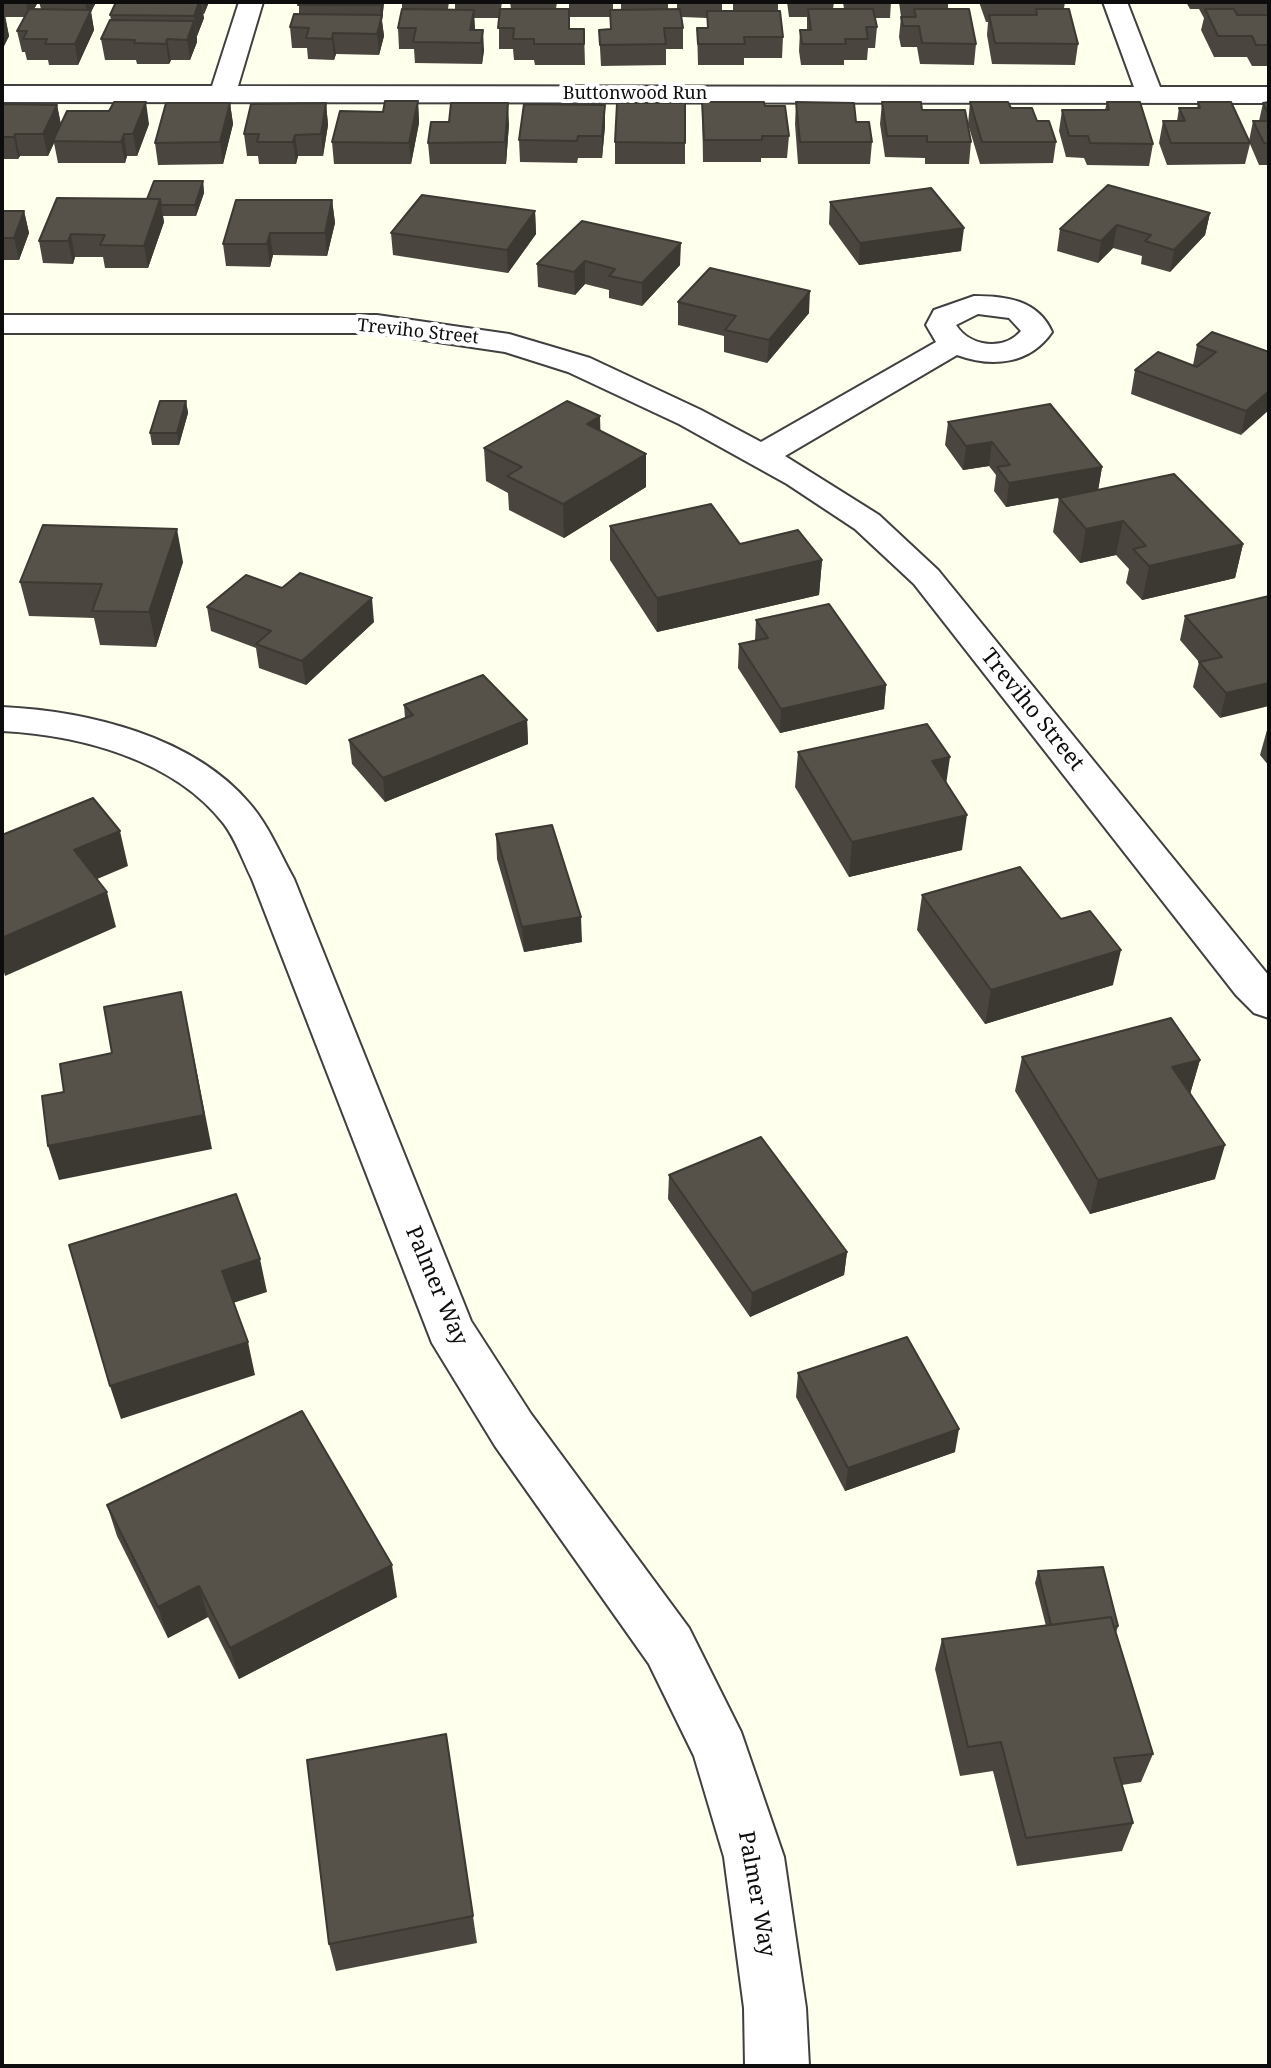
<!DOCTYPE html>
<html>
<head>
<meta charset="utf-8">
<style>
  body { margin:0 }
  #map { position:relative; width:1271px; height:2068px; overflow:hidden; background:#ffffed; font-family:"Noto Serif",serif }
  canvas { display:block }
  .frame { position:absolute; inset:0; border:4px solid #0d0d0d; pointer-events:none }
</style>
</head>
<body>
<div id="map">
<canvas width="1271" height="2068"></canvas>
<div class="frame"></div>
</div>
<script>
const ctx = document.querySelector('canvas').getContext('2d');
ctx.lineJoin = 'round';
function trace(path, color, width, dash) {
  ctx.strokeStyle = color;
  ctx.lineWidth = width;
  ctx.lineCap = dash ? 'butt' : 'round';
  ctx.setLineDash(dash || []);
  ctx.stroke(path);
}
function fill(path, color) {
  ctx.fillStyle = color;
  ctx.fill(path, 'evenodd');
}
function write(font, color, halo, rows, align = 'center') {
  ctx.font = font + ' "Noto Serif",serif';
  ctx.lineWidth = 8;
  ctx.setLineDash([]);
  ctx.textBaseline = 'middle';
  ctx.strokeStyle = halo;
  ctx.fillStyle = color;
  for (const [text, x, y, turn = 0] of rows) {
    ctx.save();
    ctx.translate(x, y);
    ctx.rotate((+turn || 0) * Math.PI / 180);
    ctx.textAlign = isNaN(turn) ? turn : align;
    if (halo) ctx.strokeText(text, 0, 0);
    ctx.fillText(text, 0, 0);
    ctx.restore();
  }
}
const minor = new Path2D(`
  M239 2H263L238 86 1134 87 1103 2H1127L1160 87H1269V103L2 102V86H212Z
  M974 296C1006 296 1038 300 1052 332 1030 364 993 368 957 355L785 456 879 515 938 570 1269 976V1018L1254 1013 1236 995 914 584 855 529 787 484 679 424 568 372 505 352 377 333H2V315H377L509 334 590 358 701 410 761 442 936 342 926 325 934 310ZM978 314 1009 318 1021 331C1004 351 970 347 956 325Z
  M2 707C87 711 193 736 250 804 269 826 280 854 294 879L471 1321 531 1414 689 1628 741 1732 784 1857 806 2008 809 2066H745L744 2008 724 1857 694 1756 649 1664 495 1446 432 1343 252 879C243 861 236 840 224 824 174 759 79 735 2 731Z`);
trace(minor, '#404040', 4);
fill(minor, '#fff');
fill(new Path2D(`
  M2 2H38L34 9H41L39 2H96L91 12 94 30 78 65H49L48 60H27L25 52H22L17 31 24 17H5L9 36 2 50Z
  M116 2H209L204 14H203L204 18 197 36V42L190 60H171L169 64H137L136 60H105L101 39 111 20 110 15Z
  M299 2H385L384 3 382 21 384 36 379 55 336 54 334 60 308 59 307 48H292L290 27 299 14Z
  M402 2H449L448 9H455V2H502L501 9H511L510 2H557L556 9H569V2H613V10L621 9V2H668V9H677V2H722V11H733V2H778V11L783 37 782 58H744V65H698L697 28H707V18L682 17 683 28V49H666V65L601 66 599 30 610 29V17H570V29H584L585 65H535L534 60H514L513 49H499V18H474L475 30 484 50 482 64 415 63 414 49H399L398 28 402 9Z
  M787 2H834L833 9H844L843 2H891L890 18H875L877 27 875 48H868L867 60H844V65H801L799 51 800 30H807V17H789Z
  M899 2H948V9L976 44 974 65 920 64 917 47H901L899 37 901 17Z
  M979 2H1065L1064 8 1058 9 1078 44 1075 65 992 64 987 35 988 22H986Z
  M1186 2H1269V66H1252L1247 57H1214L1201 30 1204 18 1199 9H1190Z
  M418 101 419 123 411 164H334L332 142 383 112Z
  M702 102 765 106 789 136 787 158H761V162H703Z
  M796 102 856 122 872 142 870 164H798L795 124Z
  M882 102 922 110 971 142 969 164H925V158L885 157 880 124Z
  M970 102 1011 108 1037 121 1056 142 1053 163 980 164 968 124Z
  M1107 102 1153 144 1149 166 1087 165 1084 158 1066 157 1059 131 1062 110H1105Z
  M1198 102 1249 141 1253 121H1259L1263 103 1269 102V165H1259L1250 144 1245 164 1167 165 1159 143 1163 121H1177L1179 108H1197Z
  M230 103 233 124 223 164 158 165 155 143Z
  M326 103 328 125 323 156H298L296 164H259L258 156H247L244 134Z
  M685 103V164H615V142Z
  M2 104 57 105 61 124H149L137 156H127L125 163H58L54 143 48 156H20L18 159H2Z
  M509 124 506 164H430L428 143Z
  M605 126 602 158H578L577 163 520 162 519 140Z
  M203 181 204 193 196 216H163L164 222 148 268H105L103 257H75L73 264 43 263 39 241 147 199Z
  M332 200 335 223 327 256 273 255 270 267 226 266 223 244Z
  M830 202 961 251 859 265 829 224Z
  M2 211H24L29 233 19 260H2Z
  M535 211 536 234 508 273 393 255 391 233Z
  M1210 213 1205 235 1170 272 1141 264 1142 256 1113 248 1098 263 1057 251 1060 229Z
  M582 221 680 265 642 306 609 298V290L585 284 575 295 538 287 537 264Z
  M678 302 809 313 767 363 724 352V336L678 325Z
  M1197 345 1269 352 1241 435 1131 394 1135 370 1193 365Z
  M186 401 188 413 179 445H152L150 433Z
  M600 416V431L646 454V487L564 538 509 510 508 493 486 481 484 448Z
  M948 422 1102 467 1098 490 1243 544 1235 578 1142 600 1126 583 1129 569 1116 555 1080 563 1053 532 1059 498 1082 493 1006 507 994 491 996 475 989 466 963 470 945 445Z
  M610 526 740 544 822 560 819 595 657 632 610 560Z
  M183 562 156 647 100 645 94 618 29 616 20 582Z
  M1269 596 1220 718 1193 687 1199 662 1180 640 1185 616Z
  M207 607 374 622 306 685 259 668 256 648 211 631Z
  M756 620 886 685 884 709 780 733 738 668 739 644 755 640Z
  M404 705 527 720 528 744 385 802 352 764 349 740 405 718Z
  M1267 730H1269V766L1260 755Z
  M798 752 946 783 962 850 849 877 795 787Z
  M496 834 582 942 524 952 497 859Z
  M922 895 1113 985 985 1024 917 930Z
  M1022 1057 1200 1060 1190 1094 1215 1179 1090 1214 1015 1091Z
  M669 1175 847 1252 844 1275 750 1317 668 1199Z
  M798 1373 955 1452 845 1491 796 1397Z
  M107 1505 397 1597 239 1679 208 1617 168 1638 117 1536Z
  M1038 1571 1118 1626 1116 1633 1153 1754 1141 1782 1122 1785 1133 1823 1122 1851 1017 1866 993 1771 960 1776 935 1669 942 1639 1046 1626 1035 1583Z
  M446 1734 477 1943 336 1971 329 1944Z`), '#4a463f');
fill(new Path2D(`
  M26 2H38L29 18Z
  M85 2H96L91 12 94 30 78 65 75 44 88 16Z
  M199 2H201L204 18 197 36 194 16Z
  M203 2H209L204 14Z
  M380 2H384L382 21 384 36 379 55 377 34 381 19Z
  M474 10 475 30H470Z
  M5 15 9 36 2 50V21Z
  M194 21 197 42 190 60 187 40Z
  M483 30 484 50 482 64 481 43Z
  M333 33 336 54 334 60 332 39Z
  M167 39 171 60 169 64 166 44Z
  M418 101 419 123 411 164 409 143Z
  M146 102 149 124 137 156 133 134Z
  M230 103 233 124 223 164 220 142Z
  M326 103 328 125 323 156 321 134Z
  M508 103 509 124 506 164 505 142Z
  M57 105 61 126 53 141 54 143 48 156 43 134Z
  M605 105V126L602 158V136Z
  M15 134 20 156 18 159 14 137Z
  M124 134 127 156 125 163 121 142Z
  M295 135 298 156 296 164 293 142Z
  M203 181 204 193 196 216 195 205Z
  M160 199 164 222 148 268 144 246Z
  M332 200 335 223 327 256 325 233Z
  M24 211 29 233 19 260 14 238Z
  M535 211 536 234 508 273 507 250Z
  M1210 213 1205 235 1170 272 1174 250Z
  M1117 225 1113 248 1098 263 1101 241Z
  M964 228 961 251 859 265 860 243Z
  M270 233 273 255 270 267 267 244Z
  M71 234 75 257 73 264 68 241Z
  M681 243 680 265 642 306V283Z
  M585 261V284L575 295 574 272Z
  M810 291 809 313 767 363 769 340Z
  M1269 391V410L1241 435 1246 411Z
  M186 401 188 413 179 445 177 433Z
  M600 416 601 450 587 424Z
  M992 442 989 466 963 470 966 446Z
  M646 454V487L564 538 563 504Z
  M1102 467 1098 491 1006 507 1009 483Z
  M1123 521 1116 555 1080 563 1086 529Z
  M177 529 183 562 156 647 149 612Z
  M1243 544 1235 578 1142 600 1149 566Z
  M822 560 819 595 657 632V598Z
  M372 598 374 622 306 685 302 661Z
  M1269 683V706L1220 718 1226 693Z
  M886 685 884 709 780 733 781 709Z
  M527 720 528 744 385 802 383 778Z
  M950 757 945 792 932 761Z
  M967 815 962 850 849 877 852 842Z
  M120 831 128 866 83 885 74 850Z
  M107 892 116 927 5 976 2 964V938Z
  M581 917 582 942 524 952 522 927Z
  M1121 950 1113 985 985 1024 991 990Z
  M181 992 212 1149 59 1180 48 1146Z
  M1200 1060 1190 1094 1172 1067Z
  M1225 1145 1215 1179 1090 1214 1098 1180Z
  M847 1252 844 1275 750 1317 752 1293Z
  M260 1259 267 1292 230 1304 222 1271Z
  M248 1342 255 1375 121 1419 110 1386Z
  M959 1429 955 1452 845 1491 848 1468Z
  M392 1565 397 1597 239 1679 230 1648Z
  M199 1586 208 1617 168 1638 158 1607Z`), '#3c3933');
const building = new Path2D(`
  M116 2H199L194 16 110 15Z
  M299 2H380V5H298Z
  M29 9 91 10 75 44H45L47 39H23L27 31H17Z
  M402 9 474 10 470 30H483L481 43 413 42 416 28H398Z
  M500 9H569V29H584V44H534V39H513L514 28H498Z
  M680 9 683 28H664L666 44 600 45 599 30 611 29 610 10Z
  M808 9H873L877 27H866L868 39H845L846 44H802L800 30H811Z
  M914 9H969L976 44 922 43 919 26H903L901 17H916Z
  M1036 9H1069L1078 44 995 43 989 15H1037Z
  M1205 9H1234L1237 15H1269V45H1256L1252 36H1218Z
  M707 11H780L783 37H744L745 44H698L697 28H708Z
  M294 14 382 15 377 34 333 33 332 39 306 38 309 28 290 27Z
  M110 20 194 21 187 40 167 39 166 44 134 43 135 40 101 39Z
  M385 101H418L409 143 332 142 340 111 383 112Z
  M114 102H146L133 134H124L121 142 53 141 67 111H109Z
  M702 102H764L765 106H785L789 136H762V140H704Z
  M796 102 854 103 856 122H869L872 142H800Z
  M882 102H921L922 110H965L971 142H927V136H887Z
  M970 102H1008L1011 108H1032L1037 121H1049L1056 142H982Z
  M1107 102H1140L1153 144 1090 143 1088 136H1069L1062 110H1109Z
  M1198 102H1231L1250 143H1171L1163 121H1185L1179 108H1200Z
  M1269 102V115L1263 103Z
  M166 103H230L220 142 155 143Z
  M326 103 321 134 295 135 293 142H257L259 134H244L251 104Z
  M451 103H508L505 142 428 143 431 122H449Z
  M617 103H685V143L615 142Z
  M2 104 57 105 43 134H15L14 137H2Z
  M524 104 605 105 602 136H578L577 141 519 140Z
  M1253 121H1269V143H1264Z
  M154 181H203L195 205H161L160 199H147Z
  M1108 185 1210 213 1174 250 1145 241 1151 235 1117 225 1101 241 1060 229Z
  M931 188 964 228 860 243 830 202Z
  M422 195 535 211 507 250 391 233Z
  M57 198 160 199 144 246 100 245 105 235 71 234 68 241H39Z
  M236 200H332L325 233H270L267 244H223Z
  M2 211H24L14 238H2Z
  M582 221 681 243 642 283 609 276 615 269 585 261 574 272 537 264Z
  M710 268 810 291 769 340 725 330 736 316 678 302Z
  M1212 332 1269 352V391L1246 411 1135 370 1158 352 1197 367 1216 352 1197 345Z
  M160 401H186L177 433H150Z
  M567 401 600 416 587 424 646 454 563 504 507 476 522 467 484 448Z
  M1050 404 1102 467 1009 483 997 467 1010 465 992 442 966 446 948 422Z
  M1174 474 1243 544 1149 566 1133 549 1146 546 1123 521 1086 529 1059 498Z
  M711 504 740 544 798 530 822 560 657 598 610 526Z
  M43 525 177 529 149 612 92 611 102 584 20 582Z
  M300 573 372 598 302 661 256 644 271 631 207 607 246 575 282 588Z
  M1269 596V683L1226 693 1199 662 1222 657 1185 616Z
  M829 604 886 685 781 709 739 644 768 638 756 620Z
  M483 675 527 720 383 778 349 740 413 715 404 705Z
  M927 724 950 757 932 761 967 815 852 842 798 752Z
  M93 798 120 831 74 850 107 892 2 938V835Z
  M552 825 581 917 522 927 496 834Z
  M1020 867 1061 919 1090 911 1121 950 991 990 922 895Z
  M181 992 204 1115 48 1146 42 1096 64 1092 60 1064 112 1053 104 1007Z
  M1171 1018 1200 1060 1172 1067 1225 1145 1098 1180 1022 1057Z
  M761 1137 847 1252 752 1293 669 1175Z
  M236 1194 260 1259 222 1271 248 1342 110 1386 69 1245Z
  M907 1337 959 1429 848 1468 798 1373Z
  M302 1411 392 1565 230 1648 199 1586 158 1607 107 1505Z
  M1103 1567 1118 1626 1114 1627 1111 1617 1051 1625 1038 1571Z
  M1111 1617 1153 1754 1114 1758 1133 1823 1026 1838 1001 1742 968 1747 942 1639Z
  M446 1734 473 1916 329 1944 307 1760Z`);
fill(building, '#565149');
trace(building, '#3c3933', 2);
write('18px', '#0d0d0d', '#fff', [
  ["Buttonwood Run",635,94],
  ["Treviho Street",418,332,6]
]);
write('22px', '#0d0d0d', '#fff', [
  ["Treviho Street",1032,710,51],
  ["Palmer Way",436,1286,67],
  ["Palmer Way",756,1894,80]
]);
</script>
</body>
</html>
